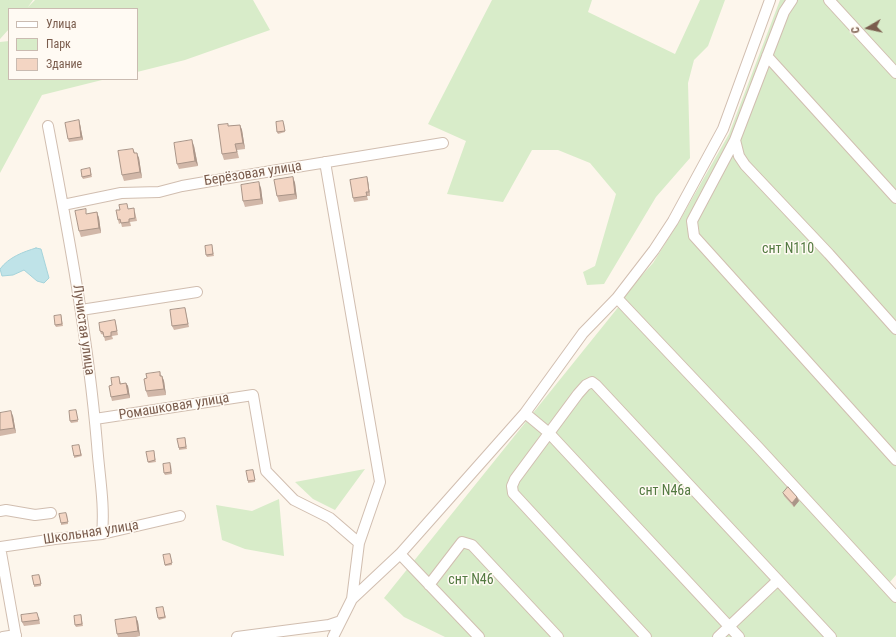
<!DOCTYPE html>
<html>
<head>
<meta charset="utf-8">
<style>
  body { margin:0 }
  #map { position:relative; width:896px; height:637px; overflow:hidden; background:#fdf6ec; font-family:"Roboto Condensed",sans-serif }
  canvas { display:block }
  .legend { position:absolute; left:8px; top:8px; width:130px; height:72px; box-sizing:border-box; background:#fffaf3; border:1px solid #cabbb1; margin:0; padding:5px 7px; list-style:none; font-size:12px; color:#7a5c4d }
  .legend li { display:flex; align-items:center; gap:8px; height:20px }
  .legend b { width:20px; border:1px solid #cabbb1 }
  .north { position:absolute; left:848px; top:8px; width:40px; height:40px; -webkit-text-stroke:3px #fffaf3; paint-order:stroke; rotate:261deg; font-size:11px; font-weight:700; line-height:16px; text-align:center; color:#7a5c4d }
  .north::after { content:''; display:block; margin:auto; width:14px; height:18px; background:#7a5c4d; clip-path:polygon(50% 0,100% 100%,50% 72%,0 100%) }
</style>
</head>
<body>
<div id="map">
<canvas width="896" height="637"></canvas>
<ul class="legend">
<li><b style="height:5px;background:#fff"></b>Улица</li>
<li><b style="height:11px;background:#d8ecc9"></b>Парк</li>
<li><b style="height:11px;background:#f3d5c3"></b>Здание</li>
</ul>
<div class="north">С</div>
</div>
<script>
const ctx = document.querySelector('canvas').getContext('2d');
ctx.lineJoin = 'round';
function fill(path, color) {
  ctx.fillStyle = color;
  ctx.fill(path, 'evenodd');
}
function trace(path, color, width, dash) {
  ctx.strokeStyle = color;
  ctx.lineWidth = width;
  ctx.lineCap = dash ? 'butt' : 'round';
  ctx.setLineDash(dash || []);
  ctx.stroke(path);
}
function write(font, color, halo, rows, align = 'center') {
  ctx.font = font + ' "Roboto Condensed",sans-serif';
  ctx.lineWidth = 3;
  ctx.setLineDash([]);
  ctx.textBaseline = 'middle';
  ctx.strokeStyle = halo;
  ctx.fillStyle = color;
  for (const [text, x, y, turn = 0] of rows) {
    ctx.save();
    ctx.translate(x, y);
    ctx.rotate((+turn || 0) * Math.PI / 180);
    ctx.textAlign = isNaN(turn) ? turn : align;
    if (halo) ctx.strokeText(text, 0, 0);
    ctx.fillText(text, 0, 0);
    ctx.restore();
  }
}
fill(new Path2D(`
  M0 0H33L28 7 35 0H253L270 30 185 60 137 72V9H9V29L0 39Z
  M492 0H592L588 12 675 54 700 0H725L708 46 694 60 688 83 690 158 656 197 604 284 587 285 583 272 595 266 616 194 590 163 558 150H532L503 202 447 194 466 141 428 124Z
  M780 0H896V575L884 589 896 601V637H445L404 617 384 598 620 305 625 294 653 263 680 220 729 134Z
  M9 41V79H106L42 95 0 173V42Z
  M365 469 335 510 313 499 295 482Z
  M279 499 284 556 245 549 222 540 216 505 252 511Z`), '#d8ecc9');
const water = new Path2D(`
  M36 248 41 249 49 278 44 283 37 281 24 270 13 275 2 276 0 269C9 257 23 252 36 248Z`);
fill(water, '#bfe3e8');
trace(water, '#a5d3da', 1);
const minor = new Path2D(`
  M792 0 784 12 735 140 692 221 694 236 896 460
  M829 0 896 73
  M767 56 896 198
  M48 126C68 232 88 337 97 444 99 474 105 504 102 534
  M735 140 739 156 745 165 829 254 896 329
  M325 162 380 482 359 543 352 599
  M63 205 121 193 159 192 182 186 223 179 443 143
  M617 298 758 447 896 597
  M81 310 197 292
  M525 413 549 433 739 637
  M95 419 253 395 266 471 294 500 330 518 359 543
  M0 511 6 510 35 515 51 513
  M0 547 55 539 102 534 180 516
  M0 547 16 637
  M400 554 479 637
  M429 585 462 542 472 545 558 637
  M3 637 16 635
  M237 637 329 625 341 621
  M333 637 352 599 400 554 525 413 583 333 617 298 654 250 673 221 723 129 770 0
  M646 637 513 493 512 486 515 479 578 394 586 385 592 382 596 385 831 637
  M718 637 778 580`);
trace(minor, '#d1beb0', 12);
trace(minor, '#fff', 10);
fill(new Path2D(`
  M79 120 80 124 83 140 69 142 68 139Z
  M284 123 285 132 278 134 277 132Z
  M240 125 242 130 245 149 237 150 239 158 224 160 222 154 228 126Z
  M194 146 198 166 179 169 177 164Z
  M133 149 135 153 139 158 142 178 124 181 122 175Z
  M90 168 92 177 83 179 82 177Z
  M293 177 295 183 297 199 279 202 277 196Z
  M367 177 368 181 370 196H367L368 200 354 202 353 198Z
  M261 188 263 204 245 207 243 201Z
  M129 209 135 212 137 221 130 222 131 226 122 227 121 223 119 224 118 220Z
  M97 212 99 218 101 233 81 237 79 231 87 214Z
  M212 247 214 256 207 257 206 255Z
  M185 308 186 312 189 327 174 330 172 326Z
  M61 315 63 326 56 327 55 325Z
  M115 320 116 324 118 335 112 336 113 339 105 341 104 335 101 334 100 331Z
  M160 372 161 376H162L164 381 166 395 148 397 146 391 147 378Z
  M119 377 121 384 126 383 128 386 130 398 112 401 111 397 112 385Z
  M76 410 78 422 71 423 70 421Z
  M0 413 13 416 16 433 0 436Z
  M185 439 187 449 179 450V448Z
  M79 445 82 456 74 458V456Z
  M154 453 156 462 149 463 148 462Z
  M171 465 172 474 165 475 164 473Z
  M254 472 255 482 248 483V481Z
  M783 493 797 497 799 501 794 507 784 496Z
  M67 514 68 524 61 525V523Z
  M170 554 172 565 165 566V565Z
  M40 576 41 586 34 587V585Z
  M163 607 166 618 159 620 158 618Z
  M81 615 83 626 76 627 75 625Z
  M39 617 40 624 24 626 22 622Z
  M136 617 138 622 140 636 136 637H118L117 634Z`), '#d1b7a8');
fill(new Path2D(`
  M79 120 80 124 83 140 81 137Z
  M240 125 242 130 245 149 243 143Z
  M192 140 194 146 198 166 195 161Z
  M137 153 139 158 142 178 140 172Z
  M293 177 295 183 297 199 295 194Z
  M367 177 368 181 370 196 369 192Z
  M259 182 261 188 263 204 261 199Z
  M97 212 99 218 101 233 99 228Z
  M162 376 164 381 166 395 164 389Z
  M126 383 128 386 130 398 128 394Z
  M11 411 13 416 16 433 14 428Z
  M797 497 799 501 794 507 792 503Z
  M136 617 138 622 140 636 138 631Z`), '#aa9588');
const building = new Path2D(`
  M79 120 81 137 68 139 65 123Z
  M283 121 285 131 277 132 276 122Z
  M228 124V126L240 125 243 143 235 144 237 152 222 154 218 125Z
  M192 140 195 161 177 164 174 143Z
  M133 149 134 153H137L140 172 122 175 118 151Z
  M90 168 91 175 82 177 81 170Z
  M293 177 295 194 277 196 274 180Z
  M367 177 369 192H366L367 196 353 198 350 180Z
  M259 182 261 199 243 201 241 185Z
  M127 204 128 209 134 208 135 218 129 219V222L121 223 120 219 118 220 116 210H120L119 205Z
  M86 209V214L97 212 99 228 79 231 75 211Z
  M212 245 213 254 206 255 205 246Z
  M185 308 188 324 172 326 170 310Z
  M61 315 62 324 55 325 54 316Z
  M115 320 117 331 111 332V336L104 337 103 332 100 331 99 323Z
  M160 372V376H162L164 389 146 391 144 379 147 378 146 374Z
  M119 377 120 384 126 383 128 394 111 397 109 386 112 385 111 378Z
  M76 410 78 420 70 421 69 411Z
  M11 411 14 428 0 430V413Z
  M185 438 186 447 179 448 177 439Z
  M79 445 81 455 74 456 72 446Z
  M154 451 155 460 148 462 146 452Z
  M170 463 171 472 164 473 163 464Z
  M253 470 255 480 248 481 246 471Z
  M788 487 797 497 792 503 783 493Z
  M66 513 68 522 61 523 59 514Z
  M170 554 172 563 165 565 163 555Z
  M39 575 41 584 34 585 32 576Z
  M163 607 165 617 158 618 156 608Z
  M37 613 39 620 22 622 21 615Z
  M81 615 82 624 75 625 74 616Z
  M136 617 138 631 117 634 115 620Z`);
fill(building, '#f3d5c3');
trace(building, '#aa9588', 1);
write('14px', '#7a5c4d', '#fffaf3', [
  ["Берёзовая улица",253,174,-9],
  ["Лучистая улица",83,330,82],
  ["Ромашковая улица",174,407,-9],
  ["Школьная улица",91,533,-9]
]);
write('14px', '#537a41', '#fffaf3', [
  ["снт N110",788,249],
  ["снт N46а",665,491],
  ["снт N46",471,580]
]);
</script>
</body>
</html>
